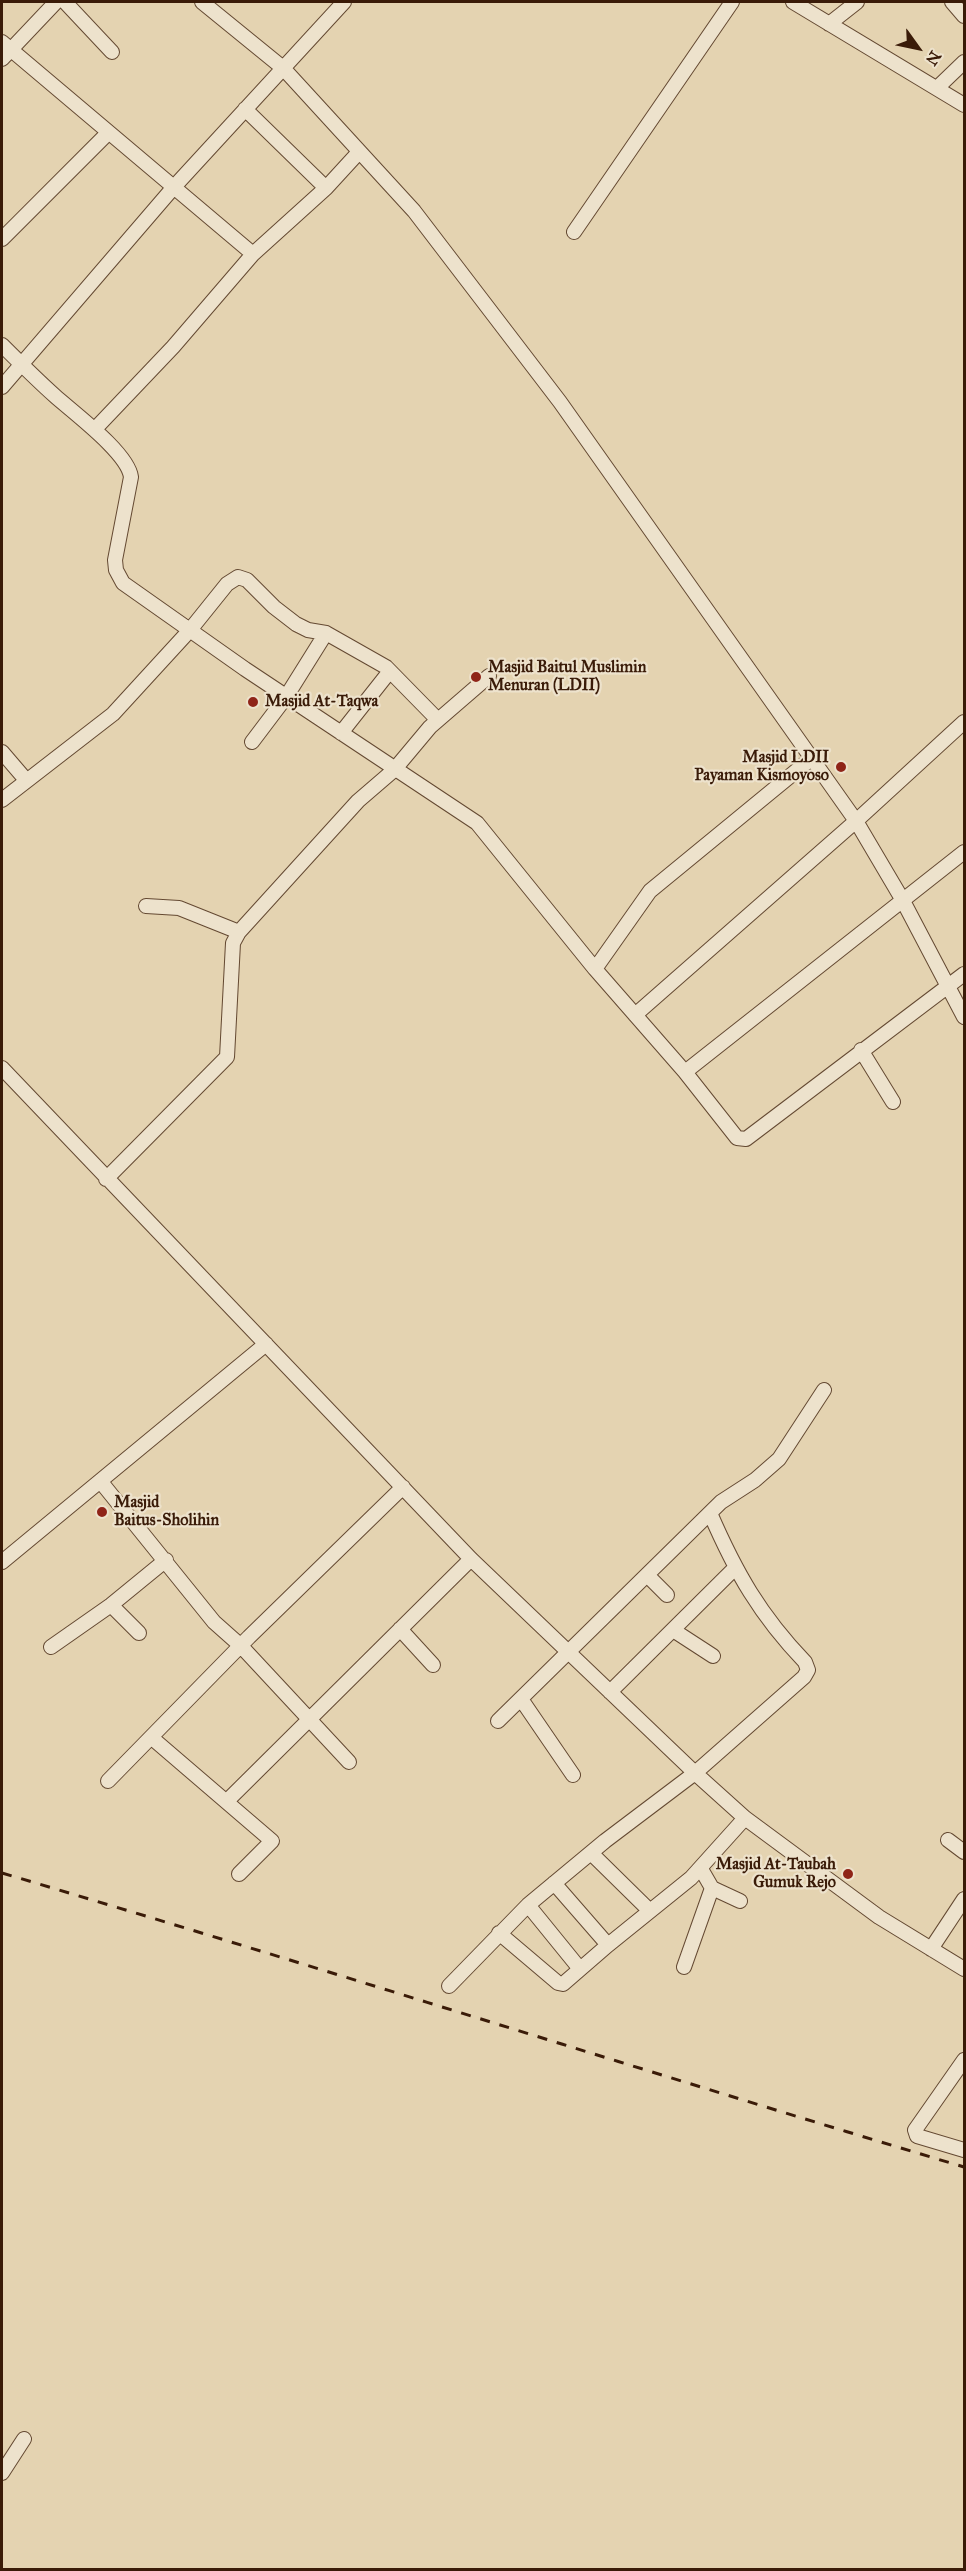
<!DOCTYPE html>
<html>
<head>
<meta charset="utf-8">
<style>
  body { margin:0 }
  #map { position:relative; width:966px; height:2571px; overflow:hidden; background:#e4d3b1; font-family:"IM FELL Great Primer",serif }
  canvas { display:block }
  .frame { position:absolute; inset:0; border:3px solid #3a1b08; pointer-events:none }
  .north { position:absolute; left:888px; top:18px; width:60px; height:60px; -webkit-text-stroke:4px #ede2cc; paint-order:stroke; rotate:123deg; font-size:16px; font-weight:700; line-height:24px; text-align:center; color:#3a1b08 }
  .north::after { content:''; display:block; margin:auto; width:21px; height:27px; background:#3a1b08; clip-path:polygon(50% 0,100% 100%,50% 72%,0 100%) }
</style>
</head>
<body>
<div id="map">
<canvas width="966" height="2571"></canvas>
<div class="frame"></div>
<div class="north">N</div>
</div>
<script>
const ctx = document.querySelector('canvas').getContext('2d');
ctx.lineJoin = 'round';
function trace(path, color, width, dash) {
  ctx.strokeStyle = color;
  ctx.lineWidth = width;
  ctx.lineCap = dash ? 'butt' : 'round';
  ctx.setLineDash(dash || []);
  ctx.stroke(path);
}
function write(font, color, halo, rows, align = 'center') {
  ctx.font = font + ' "IM FELL Great Primer",serif';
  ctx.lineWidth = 4.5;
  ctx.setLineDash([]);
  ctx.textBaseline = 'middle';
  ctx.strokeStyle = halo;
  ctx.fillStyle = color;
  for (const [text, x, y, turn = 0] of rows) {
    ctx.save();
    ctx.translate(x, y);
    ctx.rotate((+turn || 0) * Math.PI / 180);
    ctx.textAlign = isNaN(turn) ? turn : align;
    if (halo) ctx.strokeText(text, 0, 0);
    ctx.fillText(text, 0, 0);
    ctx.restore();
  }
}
const minor = new Path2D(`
  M65 2 112 52
  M202 2 283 68 414 211 560 402 856 821 902 899 964 1017
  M793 2 964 105
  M952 2 964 16
  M829 24 857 2
  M2 42 253 254
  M2 59 56 2
  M937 88 964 62
  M245 109 326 188
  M574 232 732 2
  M2 239 108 133
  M2 345C19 362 37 380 55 396 74 413 128 453 131 477L115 560 116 570 123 583 245 669 477 823 595 969 685 1072 737 1138 746 1139 964 974
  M2 387 173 188 344 2
  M95 429 173 347 253 254 326 188 359 152
  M341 733 390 671
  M252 742 286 697 326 633
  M2 752 26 780
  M2 800 113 714 190 630 227 584 238 577 247 580 274 607 296 624 308 630 326 633 386 667 437 719
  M146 906 179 908 239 932 358 801 394 770 430 727 489 676
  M595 969 650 891 812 758
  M635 1015 856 821 964 722
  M861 1050 893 1102
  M2 1068 471 1559 695 1773 745 1818 879 1917 964 1969
  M685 1072 964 852
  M106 1179 227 1057 233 943 239 932
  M101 1482 214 1622 241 1646 349 1762
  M2 1562 266 1344
  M647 1575 667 1595
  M111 1605 139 1633
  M400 1629 433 1665
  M673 1630 713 1656
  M51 1647 111 1605 166 1560
  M610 1692 735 1568
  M521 1699 573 1775
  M498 1721 721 1502 755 1480 779 1459 824 1390
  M152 1738 272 1841 239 1874
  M108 1781 249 1637 403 1487
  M227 1801 471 1559
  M948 1840 964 1852
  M591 1853 650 1911
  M554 1883 608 1945
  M712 1888 740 1901
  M528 1905 580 1969
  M499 1933 558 1983 563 1984 608 1945 691 1878 745 1818
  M931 1949 964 1899
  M684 1967 712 1888 701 1869
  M449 1986 528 1905 605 1841 695 1773 804 1677 808 1670 805 1662C760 1615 736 1573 710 1513
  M964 2060 915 2130 917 2136 964 2150
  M2 2473 24 2439`);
trace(minor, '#644932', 16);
trace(minor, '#ede2cc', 14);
trace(new Path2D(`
  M2 1873C323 1968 643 2071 964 2167`), '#3a1b08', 3, [10, 10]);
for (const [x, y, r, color] of [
  [476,677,6,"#8f2418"],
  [253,702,6,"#8f2418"],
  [841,767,6,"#8f2418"],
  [102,1512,6,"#8f2418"],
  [848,1874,6,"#8f2418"]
]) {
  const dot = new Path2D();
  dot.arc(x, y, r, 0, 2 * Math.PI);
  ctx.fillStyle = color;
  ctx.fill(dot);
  trace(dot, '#ede2cc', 2);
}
write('bold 16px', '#3a1b08', '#ede2cc', [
  ["Masjid Baitul Muslimin",488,668],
  ["Menuran (LDII)",488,686],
  ["Masjid At-Taqwa",265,702],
  ["Masjid LDII",829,758,"right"],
  ["Payaman Kismoyoso",829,776,"right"],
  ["Masjid",114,1503],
  ["Baitus-Sholihin",114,1521],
  ["Masjid At-Taubah",836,1865,"right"],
  ["Gumuk Rejo",836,1883,"right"]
], 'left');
</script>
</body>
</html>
